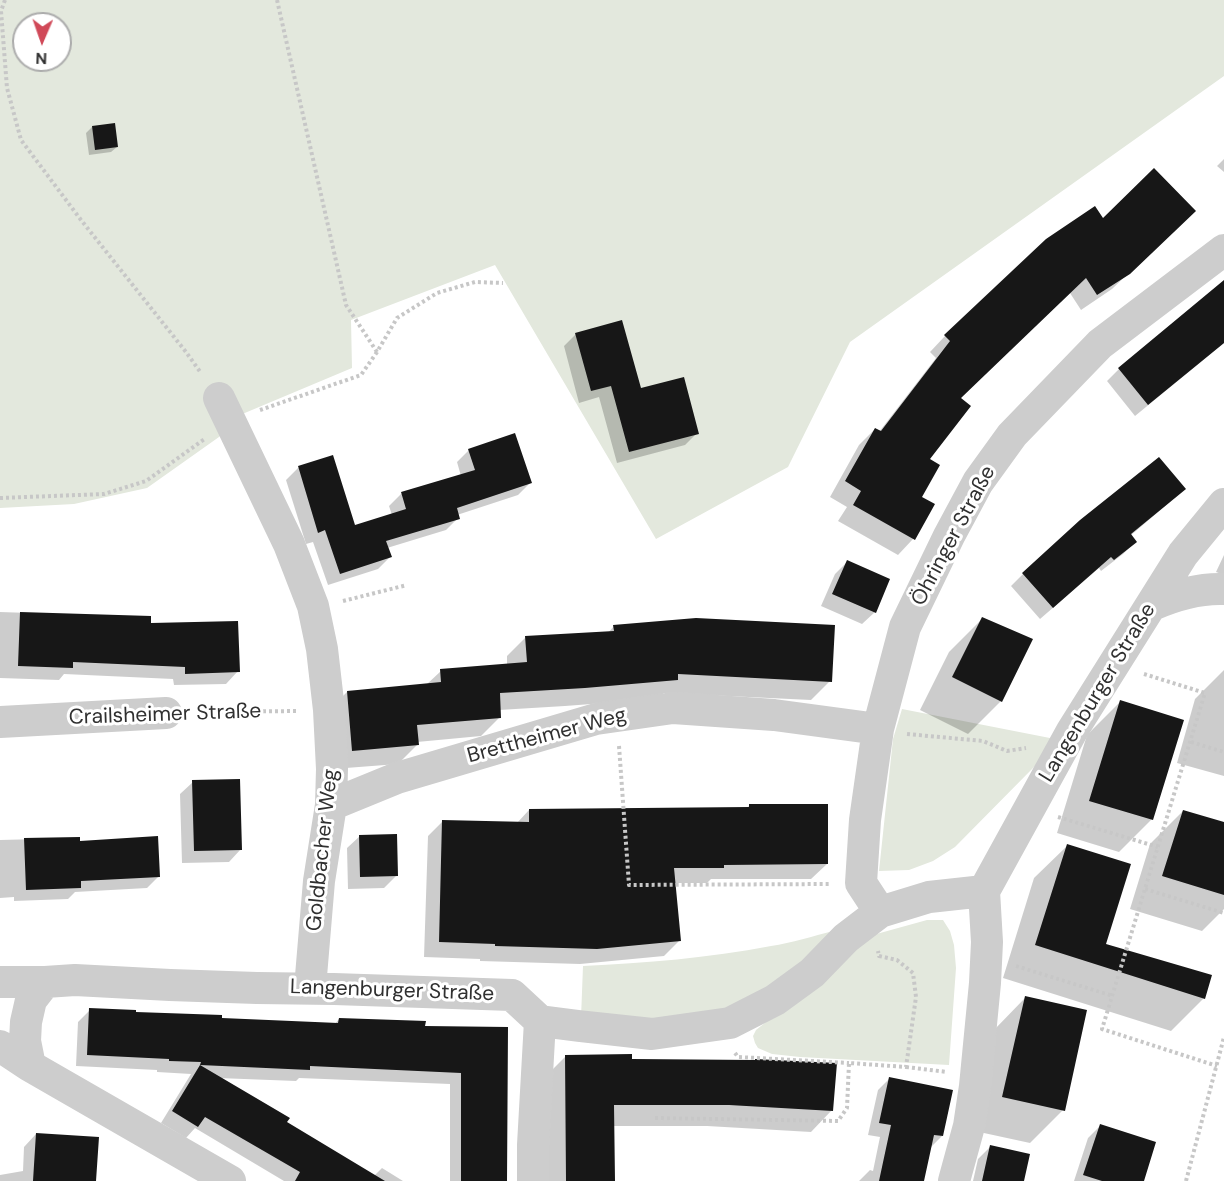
<!DOCTYPE html>
<html>
<head>
<meta charset="utf-8">
<style>
  body { margin:0 }
  #map { position:relative; width:1224px; height:1181px; overflow:hidden; background:#fff; font-family:"DM Sans",sans-serif }
  canvas { display:block }
  .north { position:absolute; left:12px; top:12px; width:60px; height:60px; box-sizing:border-box; background:#fff; border:2px solid #acacac; border-radius:50%; rotate:182deg; font-size:16px; font-weight:700; line-height:24px; text-align:center; color:#303030 }
  .north::after { content:''; display:block; margin:auto; width:21px; height:27px; background:#d04958; clip-path:polygon(50% 0,100% 100%,50% 72%,0 100%) }
</style>
</head>
<body>
<div id="map">
<canvas width="1224" height="1181"></canvas>
<div class="north">N</div>
</div>
<script>
const ctx = document.querySelector('canvas').getContext('2d');
ctx.lineJoin = 'round';
function fill(path, color) {
  ctx.fillStyle = color;
  ctx.fill(path, 'evenodd');
}
function trace(path, color, width, dash) {
  ctx.strokeStyle = color;
  ctx.lineWidth = width;
  ctx.lineCap = dash ? 'butt' : 'round';
  ctx.setLineDash(dash || []);
  ctx.stroke(path);
}
function write(font, color, halo, rows, align = 'center') {
  ctx.font = font + ' "DM Sans",sans-serif';
  ctx.lineWidth = 6;
  ctx.setLineDash([]);
  ctx.textBaseline = 'middle';
  ctx.strokeStyle = halo;
  ctx.fillStyle = color;
  for (const [text, x, y, turn = 0] of rows) {
    ctx.save();
    ctx.translate(x, y);
    ctx.rotate((+turn || 0) * Math.PI / 180);
    ctx.textAlign = isNaN(turn) ? turn : align;
    if (halo) ctx.strokeText(text, 0, 0);
    ctx.fillText(text, 0, 0);
    ctx.restore();
  }
}
fill(new Path2D(`
  M0 0H1224V76L850 342 788 467 656 539 495 265 351 320 352 368 240 415 219 437 147 488 74 504 0 508ZM24 24H60V60H24Z
  M902 709 1055 739 1035 766 955 847 933 861 909 870 879 871 893 739Z
  M927 920H943L950 931 954 945 956 968 949 1065 800 1057 772 1054 758 1048 755 1043 753 1036 756 1030 781 1010 862 938Z
  M833 931 781 985 708 1022 581 1018 583 966C646 963 708 958 771 946 792 943 813 936 833 931Z`), '#e3e8dd');
fill(new Path2D(`
  M92 127 117 147 111 152 89 155 86 133Z
  M1224 159V172L1217 166Z
  M1102 220 1178 226 1112 289 1081 310 1070 293 959 398 928 460 919 498 933 505 913 539 898 555 838 521 847 507 830 497 859 445 875 429 879 432 936 358 930 352 945 336Z
  M1224 282V343L1135 416 1107 381 1119 369Z
  M576 334 640 390 697 433 685 445 617 463 599 397 579 403 564 346Z
  M469 450 530 483 518 495 457 515 458 518 446 530 387 548 390 557 378 569 328 585 313 542 306 544 286 480 298 468 332 457 354 527 392 515 389 506 401 494 461 476 457 462Z
  M1171 501 1130 536 1135 542 1123 554 1101 571 1099 568 1040 619 1011 586 1023 574Z
  M1224 555V575L1216 572Z
  M847 562 875 612 862 624 821 606 835 574Z
  M0 612 150 617 149 624 238 671 226 684 174 685 173 679 64 674 59 680 0 678Z
  M982 619 1001 701 968 734 920 710 949 652Z
  M614 626 830 681 811 700 664 693 658 699 565 706 499 710 500 717 481 736 417 742V745L398 764 333 769 328 711 347 692 426 685 441 671 507 665V656L526 637 608 633Z
  M1224 670V776L1177 763 1195 699Z
  M1120 702 1152 819 1119 852 1057 833 1087 735Z
  M193 782 241 849 229 862 182 863 180 794Z
  M750 805 827 864 811 879H711L707 883H674L680 940 664 956 580 964 480 961V959L424 957 428 836 443 821 517 823 529 810 746 809Z
  M1183 811 1224 824V909L1202 931 1130 909 1150 844Z
  M360 836 396 876 384 888 348 889 347 848Z
  M78 838V842L159 876 147 888 75 892 68 899 14 901V897L0 898V840Z
  M1067 846 1104 945 1204 998 1171 1031 1003 978 1034 878Z
  M1025 998 1063 1110 1030 1143 970 1130 993 1031Z
  M90 1010 220 1019 335 1024 339 1019 424 1028 506 1029 505 1181H450V1084L299 1078 296 1081 218 1078 285 1123 374 1176 382 1168 403 1181H284L195 1128 186 1138 161 1123 191 1074 157 1072V1070L76 1066 78 1022Z
  M565 1057 631 1061 832 1110 811 1132 707 1126H613V1181H545L544 1078Z
  M890 1078 942 1136 930 1148 923 1181H859L870 1170 873 1171 880 1137 868 1135 878 1090Z
  M1100 1126 1142 1181H1074L1088 1138Z
  M36 1134 95 1181H0V1175L23 1171 24 1147Z
  M990 1147 1023 1181H973L978 1159Z`), '#0003');
fill(new Path2D(`
  M115 123 118 147 95 150 92 126Z
  M1154 168 1196 211 1130 274 1097 295 1086 278 961 398 971 406 930 459 940 465 922 497 935 504 915 540 853 505 861 491 845 481 875 428 881 431 950 341 944 335 1046 239 1095 206 1103 218Z
  M1224 280V343L1148 405 1118 368Z
  M622 320 641 388 684 377 699 434 629 452 611 386 591 391 575 333Z
  M515 433 532 483 457 508 460 519 386 541 392 557 340 574 325 530 318 533 298 466 333 455 355 525 406 509 401 492 475 470 468 449Z
  M1159 457 1186 489 1131 534 1137 542 1114 560 1111 557 1053 608 1022 573 1080 520Z
  M847 560 890 579 876 613 832 594Z
  M20 612 151 616V623L238 621 240 672 185 674V667L73 662V668L18 666Z
  M982 617 1033 639 1002 702 952 677Z
  M696 618 835 625 832 682 678 674V680L585 688 500 693 501 718 417 725 419 745 352 751 347 691 441 682 440 669 527 662 525 636 614 631 613 625Z
  M1120 700 1184 720 1153 820 1089 801Z
  M240 779 242 850 194 851 192 780Z
  M749 804H828V864L724 865V868H674L681 941 597 949 495 946V944L439 942 442 820 529 822V809L749 807Z
  M1183 810 1224 822V895L1162 876Z
  M397 834 398 876 360 877 359 835Z
  M158 836 160 877 81 881V888L26 890 24 838 80 837V841Z
  M1067 844 1131 864 1106 944 1212 975 1205 999 1035 945Z
  M1025 996 1087 1010 1065 1111 1002 1097Z
  M89 1008 136 1010V1012L222 1015V1018L338 1023 339 1018 426 1021 425 1026 508 1027 507 1181H461V1073L310 1066V1070L200 1065 201 1062 169 1061V1059L87 1055Z
  M632 1054V1059L755 1060V1059L837 1063 833 1111 729 1105H614L615 1181H566L565 1055Z
  M200 1065 290 1118 287 1122 385 1181H295L300 1172 205 1117 198 1127 172 1111Z
  M889 1077 953 1090 943 1136 934 1135 924 1181H879L891 1125 879 1123Z
  M1100 1124 1156 1142 1144 1181H1102L1083 1175Z
  M36 1133 99 1137 96 1181H33Z
  M990 1145 1030 1154 1024 1181H982Z`), '#171717');
trace(new Path2D(`
  M5 0 1 11 7 88 21 140 81 220 186 352 201 373
  M277 0 346 305 377 352
  M260 410 361 375 377 352 397 318 437 293 475 282 503 283
  M0 498 104 494 146 481 206 438
  M343 601 407 585
  M1144 674 1205 693 1102 1029 1217 1066
  M197 712 297 711
  M907 734 983 741 1007 751 1026 748
  M1191 742 1224 752
  M619 746 629 885 830 884
  M1058 817 1158 847
  M1145 889 1224 913
  M1016 966 1113 996
  M735 1053 738 1057 849 1063
  M906 1067 947 1072
  M655 1118 838 1121 847 1108 849 1063 906 1067 916 997 913 973 897 960 879 956 878 951
  M1186 1181 1224 1037`), '#c7c7c7', 4, [3, 3]);
trace(new Path2D(`
  M219 398 289 544 313 606 322 649 329 710 332 769 331 805 319 881 310 988
  M1152 605C1175 595 1199 588 1224 589
  M0 722 166 713
  M331 805 397 778 596 719 673 708 774 715 878 729
  M880 912 861 883 865 820 878 729 905 627 949 536 978 482 1012 435 1100 344 1224 250
  M0 982H45L75 980 170 985 257 988 334 989 512 995 540 1021 579 1026 652 1034 730 1023 775 1000 812 973 846 938 880 912 929 897 984 891
  M0 1046 30 1066 230 1181
  M30 1066 25 1041 26 1022 31 1000 45 982
  M533 1181V1145L540 1021
  M954 1181 969 1126 975 1086 985 983 987 942 984 891 1072 731 1183 554 1224 504`), '#cdcdcd', 32);
write('21px', '#303030', '#fff', [
  ["Öhringer Straße",954,536,-62],
  ["Langenburger Straße",1098,693,-59],
  ["Crailsheimer Straße",165,715,-2],
  ["Brettheimer Weg",547,736,-15],
  ["Goldbacher Weg",323,850,-84],
  ["Langenburger Straße",392,991,2]
]);
</script>
</body>
</html>
